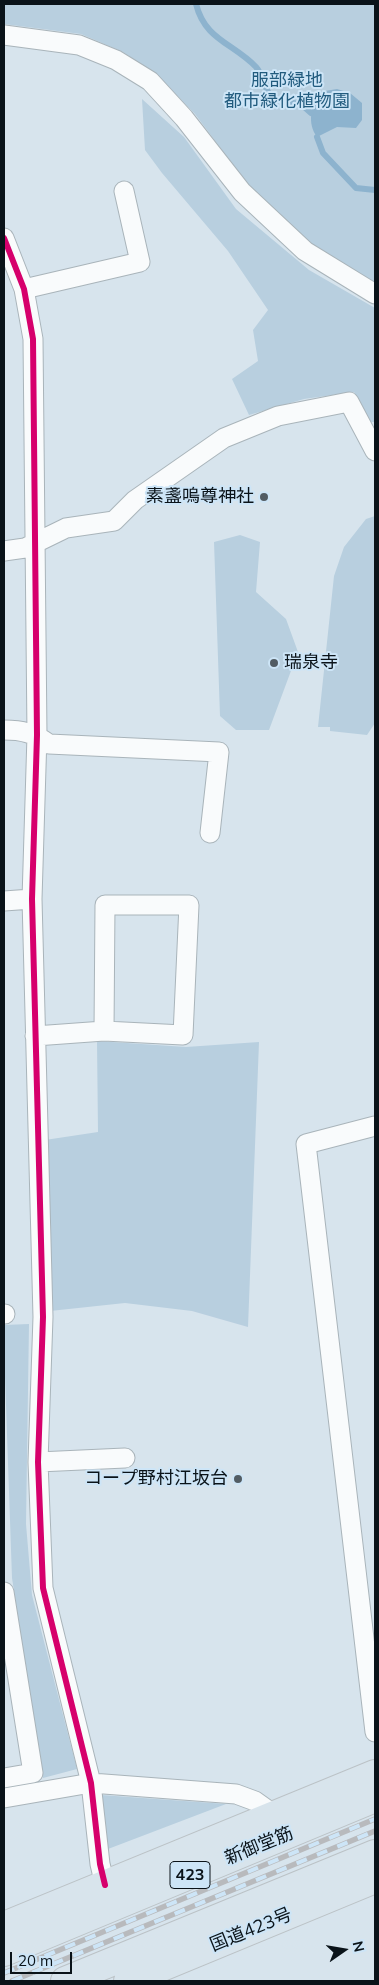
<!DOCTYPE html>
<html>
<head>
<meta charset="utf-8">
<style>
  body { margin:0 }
  #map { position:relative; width:379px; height:1985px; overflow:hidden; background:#d7e4ed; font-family:Mulish,sans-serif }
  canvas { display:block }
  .frame { position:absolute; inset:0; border:5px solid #0a1319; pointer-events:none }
  .north { position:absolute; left:319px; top:1925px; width:50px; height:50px; -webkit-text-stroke:4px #cde5f7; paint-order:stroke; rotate:77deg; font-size:14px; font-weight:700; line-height:20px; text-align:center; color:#0a1319 }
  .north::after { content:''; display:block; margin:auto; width:18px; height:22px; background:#0a1319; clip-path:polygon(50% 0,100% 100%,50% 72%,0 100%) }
  .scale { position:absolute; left:10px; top:1952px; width:62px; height:22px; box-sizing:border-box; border:2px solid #0a1319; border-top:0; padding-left:6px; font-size:15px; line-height:18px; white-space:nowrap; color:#0a1319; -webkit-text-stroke:4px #cde5f7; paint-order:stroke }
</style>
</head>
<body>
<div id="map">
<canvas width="379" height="1985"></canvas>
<div class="frame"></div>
<div class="north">N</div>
<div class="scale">20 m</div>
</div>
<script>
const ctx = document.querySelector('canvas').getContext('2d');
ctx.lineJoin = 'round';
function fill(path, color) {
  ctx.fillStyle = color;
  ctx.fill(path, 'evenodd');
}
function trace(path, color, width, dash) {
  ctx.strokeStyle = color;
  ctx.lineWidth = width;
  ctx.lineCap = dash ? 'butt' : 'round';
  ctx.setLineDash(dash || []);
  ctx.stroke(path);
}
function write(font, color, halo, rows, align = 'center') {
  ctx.font = font + ' Mulish,"Noto Sans JP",sans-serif';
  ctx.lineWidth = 4;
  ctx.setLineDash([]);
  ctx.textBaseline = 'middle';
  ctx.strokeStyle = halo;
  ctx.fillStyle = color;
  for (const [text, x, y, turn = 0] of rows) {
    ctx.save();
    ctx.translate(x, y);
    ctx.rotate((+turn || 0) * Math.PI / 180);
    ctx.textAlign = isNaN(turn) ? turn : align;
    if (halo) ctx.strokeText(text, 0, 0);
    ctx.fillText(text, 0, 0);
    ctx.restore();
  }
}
fill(new Path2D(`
  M4 4H375V286L314 249 245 181 195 114 157 75 123 52 81 34 4 24Z
  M142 99 184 137 236 209 309 270 375 308V422H371L354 392 304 399 249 415 232 379 258 361 253 330 268 310 228 251 162 173 145 150Z
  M375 516V723L367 735 330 731V727H318L334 576 344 547 366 519Z
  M240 535 260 542 256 592 286 619 298 652 269 730H236L220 716 214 542Z
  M97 1041 186 1047 259 1042 248 1327 192 1311 125 1303 50 1311 45 1140 98 1132Z
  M29 1324 26 1524 32 1595 77 1769 43 1778 12 1578 4 1348V1325Z
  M101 1795 226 1804 108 1849Z`), '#b8cfdf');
fill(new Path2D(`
  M337 89 350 93 362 103V120L356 128 337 127 317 137C307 123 311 107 319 92Z`), '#8db3ce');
trace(new Path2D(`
  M196 4C205 40 233 43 256 67 264 76 264 89 272 98L302 105 311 113
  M317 137 323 153 356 188 375 190`), '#8db3ce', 6);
const minor = new Path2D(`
  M4 35 79 45 116 60 150 81 184 118 242 192 305 251 375 294
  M4 238 24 289 33 339 37 735 32 899 43 1317 38 1462 43 1588 91 1783 100 1864 105 1885
  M24 289 140 262 124 191
  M4 551 25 548 66 528 114 521 135 500 224 438 278 416 349 402 375 451
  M4 730C22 730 34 733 49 744L219 752 210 833
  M4 901 32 899
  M35 1036 104 1031 183 1035 189 905H105L104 1031
  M375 1126 306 1144 375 1732
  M4 1314H5
  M38 1462 125 1458
  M4 1592 33 1773 4 1778
  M4 1798 91 1783 236 1794 255 1801 276 1816`);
const trunk = new Path2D(`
  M4 1926 375 1774
  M4 1952 375 1798
  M65 1981 375 1854
  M128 1981 375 1879`);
trace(minor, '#a9b4ba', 21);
trace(trunk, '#bbc2c6', 30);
trace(minor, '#f9fbfc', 19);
trace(trunk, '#d8e4ec', 28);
const rail = new Path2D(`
  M4 1973 375 1819
  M12 1981 375 1831`);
trace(rail, '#b8babd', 5.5);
trace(rail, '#cde5f7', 4, [11]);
trace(new Path2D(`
  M4 238 24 289 33 339 37 735 32 899 43 1317 38 1462 43 1588 91 1783 100 1864 105 1885`), '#d6006c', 6);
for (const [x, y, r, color] of [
  [264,497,5,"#525c63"],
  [274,663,5,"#525c63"],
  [238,1479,5,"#525c63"]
]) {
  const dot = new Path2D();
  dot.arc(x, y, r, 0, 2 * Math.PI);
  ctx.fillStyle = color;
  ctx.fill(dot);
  trace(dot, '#cde5f7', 2);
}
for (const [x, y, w] of [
  [190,1875,40]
]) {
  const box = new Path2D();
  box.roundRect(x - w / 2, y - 13.5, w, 27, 4);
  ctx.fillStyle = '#cde5f7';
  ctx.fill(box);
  trace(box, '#0a1319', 1);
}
write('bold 16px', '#0a1319', null, [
  ["423",190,1875]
]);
write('18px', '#215b7e', '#cde5f7', [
  ["服部緑地",287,81],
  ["都市緑化植物園",287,102]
]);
write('18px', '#0a1319', '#cde5f7', [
  ["素盞嗚尊神社",254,497],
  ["瑞泉寺",284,663,"left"],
  ["コープ野村江坂台",228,1479]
], 'right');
write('18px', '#0a1319', '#cde5f7', [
  ["新御堂筋",259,1846,-22],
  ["国道423号",251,1930,-22]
]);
</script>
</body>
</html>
